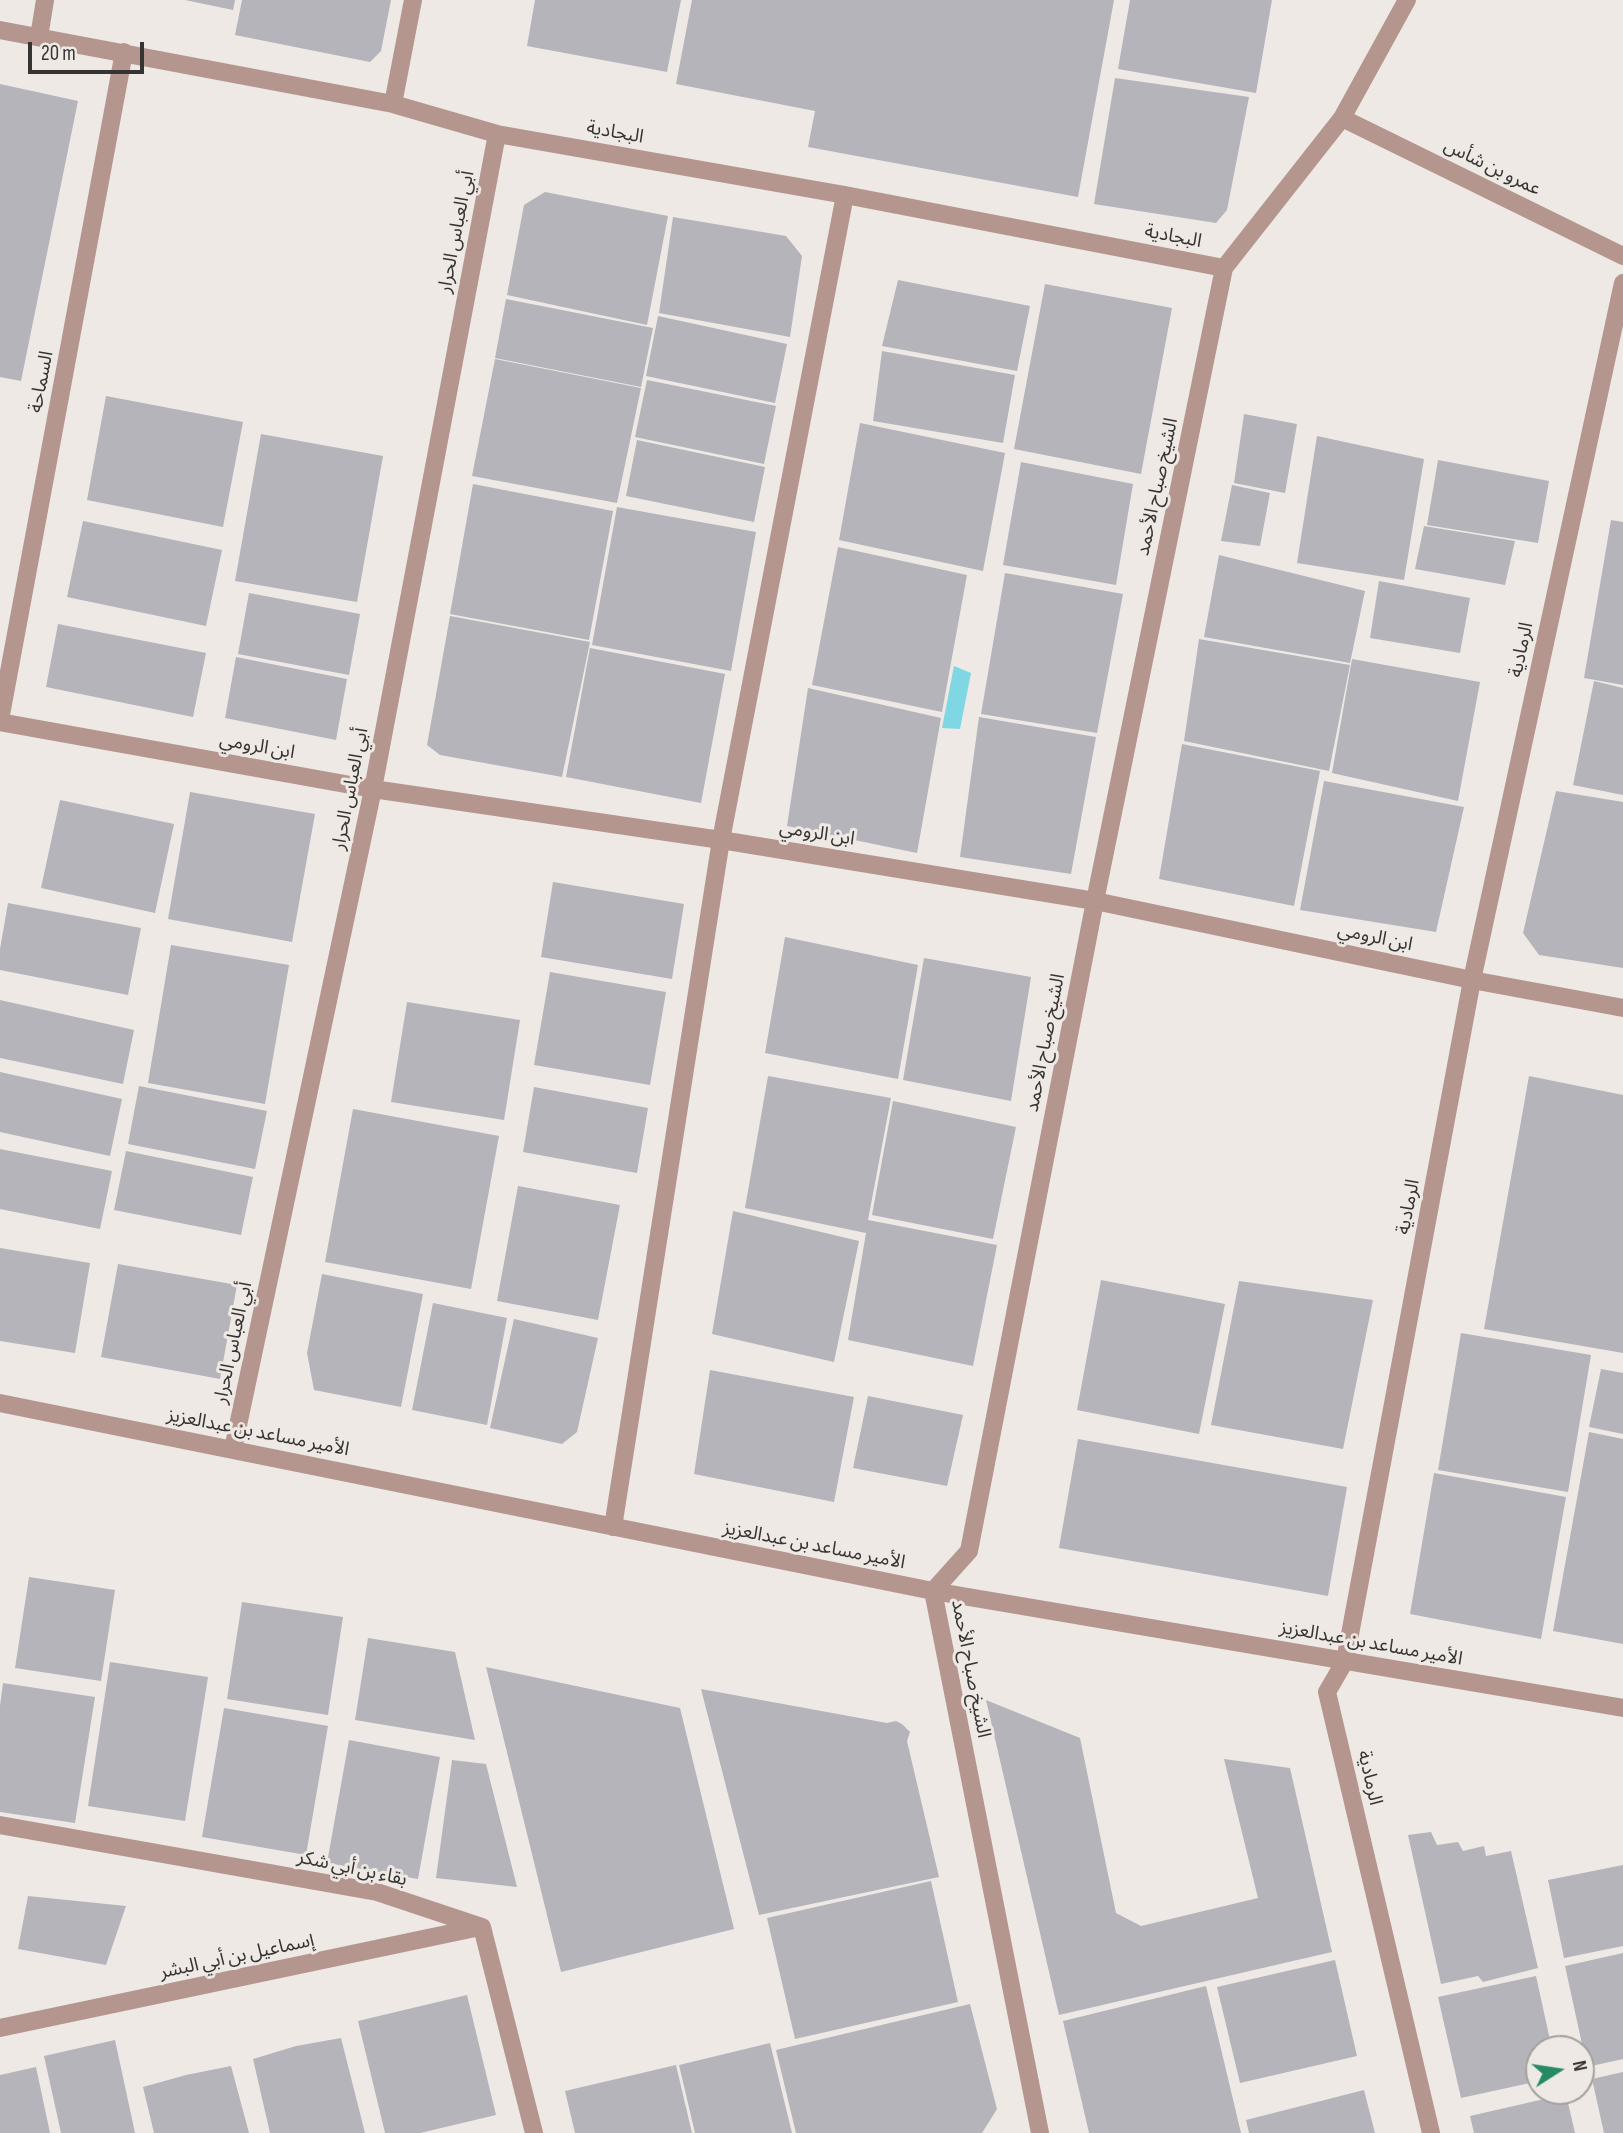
<!DOCTYPE html>
<html>
<head>
<meta charset="utf-8">
<style>
  body { margin:0 }
  #map { position:relative; width:1623px; height:2133px; overflow:hidden; background:#eee9e4; font-family:"Sofia Sans Condensed",sans-serif }
  canvas { display:block }
  .north { position:absolute; left:1525px; top:2035px; width:70px; height:70px; box-sizing:border-box; background:#eee9e4; border:2px solid #a4a19d; border-radius:50%; rotate:78deg; font-size:19px; font-weight:700; line-height:28px; text-align:center; color:#363432 }
  .north::after { content:''; display:block; margin:auto; width:24px; height:32px; background:#268b65; clip-path:polygon(50% 0,100% 100%,50% 72%,0 100%) }
  .scale { position:absolute; left:28px; top:42px; width:116px; height:32px; box-sizing:border-box; border:4px solid #363432; border-top:0; padding-left:9px; font-size:21px; line-height:24px; white-space:nowrap; color:#363432; -webkit-text-stroke:5px #eee9e4; paint-order:stroke }
</style>
</head>
<body>
<div id="map">
<canvas width="1623" height="2133"></canvas>
<div class="north">N</div>
<div class="scale">20 m</div>
</div>
<script>
const ctx = document.querySelector('canvas').getContext('2d');
ctx.lineJoin = 'round';
function fill(path, color) {
  ctx.fillStyle = color;
  ctx.fill(path, 'evenodd');
}
function trace(path, color, width, dash) {
  ctx.strokeStyle = color;
  ctx.lineWidth = width;
  ctx.lineCap = dash ? 'butt' : 'round';
  ctx.setLineDash(dash || []);
  ctx.stroke(path);
}
function write(font, color, halo, rows, align = 'center') {
  ctx.font = font + ' "Sofia Sans Condensed","Noto Sans Arabic",sans-serif';
  ctx.lineWidth = 6;
  ctx.setLineDash([]);
  ctx.textBaseline = 'middle';
  ctx.strokeStyle = halo;
  ctx.fillStyle = color;
  for (const [text, x, y, turn = 0] of rows) {
    ctx.save();
    ctx.translate(x, y);
    ctx.rotate((+turn || 0) * Math.PI / 180);
    ctx.textAlign = isNaN(turn) ? turn : align;
    if (halo) ctx.strokeText(text, 0, 0);
    ctx.fillText(text, 0, 0);
    ctx.restore();
  }
}
fill(new Path2D(`
  M954 666 971 673 960 729 942 728Z`), '#7ed7e3');
fill(new Path2D(`
  M185 0H235L233 10Z
  M242 0H391L381 51 370 62 235 35Z
  M535 0H681L667 72 527 46Z
  M692 0H1114L1078 197 808 147 815 111 676 84Z
  M1130 0H1272L1256 93 1118 69Z
  M1115 78 1249 97 1227 210 1216 223 1094 204Z
  M0 84 78 101 21 381 0 377Z
  M545 192 668 216 647 325 507 295 524 205Z
  M673 217 786 236 802 256 790 337 659 313Z
  M898 280 1030 306 1017 371 882 346Z
  M1045 284 1172 308 1141 474 1014 449Z
  M506 299 653 328 641 387 495 358Z
  M658 316 787 344 775 403 646 376Z
  M882 351 1015 375 1003 443 873 421Z
  M495 359 641 388 617 503 472 476Z
  M647 380 776 406 764 464 635 437Z
  M106 396 243 422 223 527 87 500Z
  M1244 414 1297 424 1285 493 1234 483Z
  M860 423 1005 453 983 571 839 540Z
  M261 434 383 456 357 602 235 581Z
  M1317 436 1424 459 1404 580 1297 563Z
  M637 440 765 467 754 522 626 496Z
  M1438 460 1549 481 1538 543 1427 525Z
  M1021 462 1133 484 1116 585 1003 565Z
  M473 484 613 511 589 640 450 614Z
  M1232 485 1270 493 1260 546 1221 541Z
  M617 507 756 532 731 671 592 645Z
  M1611 520 1623 522V685L1584 678Z
  M83 521 222 550 206 626 67 597Z
  M1424 526 1515 541 1505 585 1415 569Z
  M838 547 967 575 942 712 812 685Z
  M1219 555 1365 591 1350 663 1204 637Z
  M1005 573 1123 594 1097 733 981 714Z
  M1379 581 1470 598 1460 653 1370 638Z
  M249 593 360 614 349 675 238 654Z
  M450 616 590 642 562 777 440 755 427 745Z
  M58 624 206 653 193 717 46 687Z
  M1199 639 1350 665 1329 771 1184 741Z
  M590 648 725 674 701 803 566 777Z
  M236 657 347 679 336 740 225 718Z
  M1352 659 1480 682 1458 801 1332 773Z
  M1594 681 1623 688V795L1573 785Z
  M808 688 941 718 917 853 787 826Z
  M979 717 1096 737 1071 874 960 857Z
  M1182 744 1320 771 1294 906 1159 879Z
  M1324 781 1464 807 1436 932 1300 910Z
  M1556 791 1623 802V968L1539 955 1523 933Z
  M190 792 315 814 292 942 168 919Z
  M60 800 174 824 155 913 41 888Z
  M553 882 684 904 672 979 541 957Z
  M8 903 141 928 128 995 0 970V949Z
  M785 937 918 965 898 1079 765 1053Z
  M171 945 289 965 265 1104 148 1083Z
  M924 958 1031 977 1011 1101 903 1080Z
  M550 972 666 992 650 1085 534 1065Z
  M0 1000 134 1030 123 1084 0 1058Z
  M407 1002 520 1020 504 1120 391 1102Z
  M0 1072 122 1099 110 1156 0 1132Z
  M768 1076 891 1098 868 1220 997 1245 973 1366 848 1340 866 1233 745 1208Z
  M1529 1076 1623 1095V1353L1484 1329Z
  M139 1086 267 1111 255 1169 128 1144Z
  M534 1087 648 1108 637 1173 523 1152Z
  M893 1101 1016 1127 993 1239 872 1215Z
  M353 1109 499 1136 471 1289 325 1262Z
  M0 1149 112 1171 100 1229 0 1209Z
  M126 1151 253 1177 241 1235 114 1210Z
  M518 1186 620 1205 598 1320 497 1301Z
  M733 1211 859 1241 834 1362 712 1334Z
  M0 1248 90 1263 75 1353 0 1341Z
  M118 1264 237 1285 220 1379 101 1357Z
  M322 1274 423 1294 401 1407 314 1390 307 1353Z
  M1101 1280 1225 1304 1199 1434 1077 1410Z
  M1239 1281 1373 1300 1343 1449 1211 1425Z
  M433 1303 507 1318 487 1425 412 1410Z
  M514 1319 598 1338 577 1432 562 1444 490 1428Z
  M1461 1333 1591 1355 1568 1492 1438 1470Z
  M1601 1369 1623 1373V1434L1589 1427Z
  M710 1370 854 1397 834 1502 694 1474Z
  M868 1396 963 1415 947 1486 853 1468Z
  M1589 1432 1623 1439V1644L1553 1631Z
  M1078 1439 1347 1487 1328 1596 1059 1548Z
  M1434 1473 1566 1497 1541 1639 1410 1614Z
  M29 1577 115 1590 101 1681 15 1668Z
  M242 1602 343 1617 328 1715 227 1699Z
  M368 1638 455 1652 475 1740 355 1720Z
  M110 1662 208 1677 185 1821 88 1806Z
  M486 1667 680 1708 734 1929 561 1972Z
  M3 1683 95 1697 75 1823 0 1812V1706Z
  M701 1689 887 1723 896 1721 902 1724 910 1732 907 1741 939 1877 759 1915Z
  M986 1700 1080 1738 1116 1913 1141 1926 1258 1898 1224 1759 1290 1768 1332 1952 1059 2015Z
  M224 1708 328 1726 306 1855 202 1837Z
  M349 1740 440 1757 418 1879 327 1863Z
  M452 1760 486 1764 517 1887 436 1878Z
  M1431 1832 1437 1845 1458 1842 1463 1851 1484 1846 1486 1856 1511 1851 1538 1968 1483 1982 1478 1976 1441 1984 1408 1835Z
  M1623 1865V1946L1564 1958 1548 1880Z
  M931 1881 958 2002 795 2039 767 1918Z
  M28 1896 126 1906 106 1965 18 1949Z
  M1623 1953V2059L1587 2067 1565 1966Z
  M1335 1960 1357 2056 1240 2083 1217 1987Z
  M1536 1976 1552 2049H1539V2081L1461 2098 1438 1997Z
  M1206 1986 1241 2133H1089L1063 2021Z
  M467 1995 496 2115 420 2133H385L358 2021Z
  M970 2004 997 2109 982 2133H796L776 2050Z
  M341 2038 365 2133H270L253 2059 296 2046Z
  M115 2040 135 2133H61L44 2056Z
  M770 2043 792 2133H695L679 2065Z
  M676 2065 692 2133H575L565 2091Z
  M231 2066 249 2133H154L143 2087 186 2075Z
  M36 2067 50 2133H0V2075Z
  M1623 2072V2133H1604L1592 2079Z
  M1364 2090 1375 2133H1249L1246 2120Z
  M1566 2094 1575 2133H1474L1470 2116Z`), '#b4b4ba');
trace(new Path2D(`
  M0 30 393 104 497 134 845 195 1224 268
  M39 37 45 0
  M393 104 413 0
  M1342 118 1623 256
  M0 720 124 52
  M0 722 373 789 721 840 1095 901 1472 980 1623 1008
  M0 1403 933 1591 1623 1708
  M233 1449 373 789 497 134
  M613 1527 721 840 845 195
  M0 1825 377 1892 482 1927 534 2133
  M0 2028 480 1927
  M1040 2133 933 1591 969 1551 1095 901 1224 268 1342 118 1407 0
  M1431 2133 1327 1692 1345 1661 1472 980 1623 283`), '#b5968e', 18);
write('19px', '#363432', '#eee9e4', [
  ["البجادية",615,133,10],
  ["عمرو بن شأس",1492,168,26],
  ["أبي العباس الحرار",457,232,-79],
  ["البجادية",1173,237,11],
  ["السماحة",42,382,-79],
  ["الشيخ صباح الأحمد",1158,487,-78],
  ["الرمادية",1522,650,-78],
  ["ابن الرومي",257,747,10],
  ["أبي العباس الحرار",351,789,-79],
  ["ابن الرومي",817,834,9],
  ["ابن الرومي",1375,938,12],
  ["الشيخ صباح الأحمد",1046,1043,-79],
  ["الرمادية",1409,1207,-79],
  ["أبي العباس الحرار",234,1343,-78],
  ["الأمير مساعد بن عبدالعزيز",258,1433,11],
  ["الأمير مساعد بن عبدالعزيز",814,1546,11],
  ["الأمير مساعد بن عبدالعزيز",1371,1644,10],
  ["الشيخ صباح الأحمد",970,1669,79],
  ["الرمادية",1369,1778,77],
  ["بقاء بن أبي شكر",352,1869,12],
  ["إسماعيل بن أبي البشر",237,1957,-12]
]);
</script>
</body>
</html>
